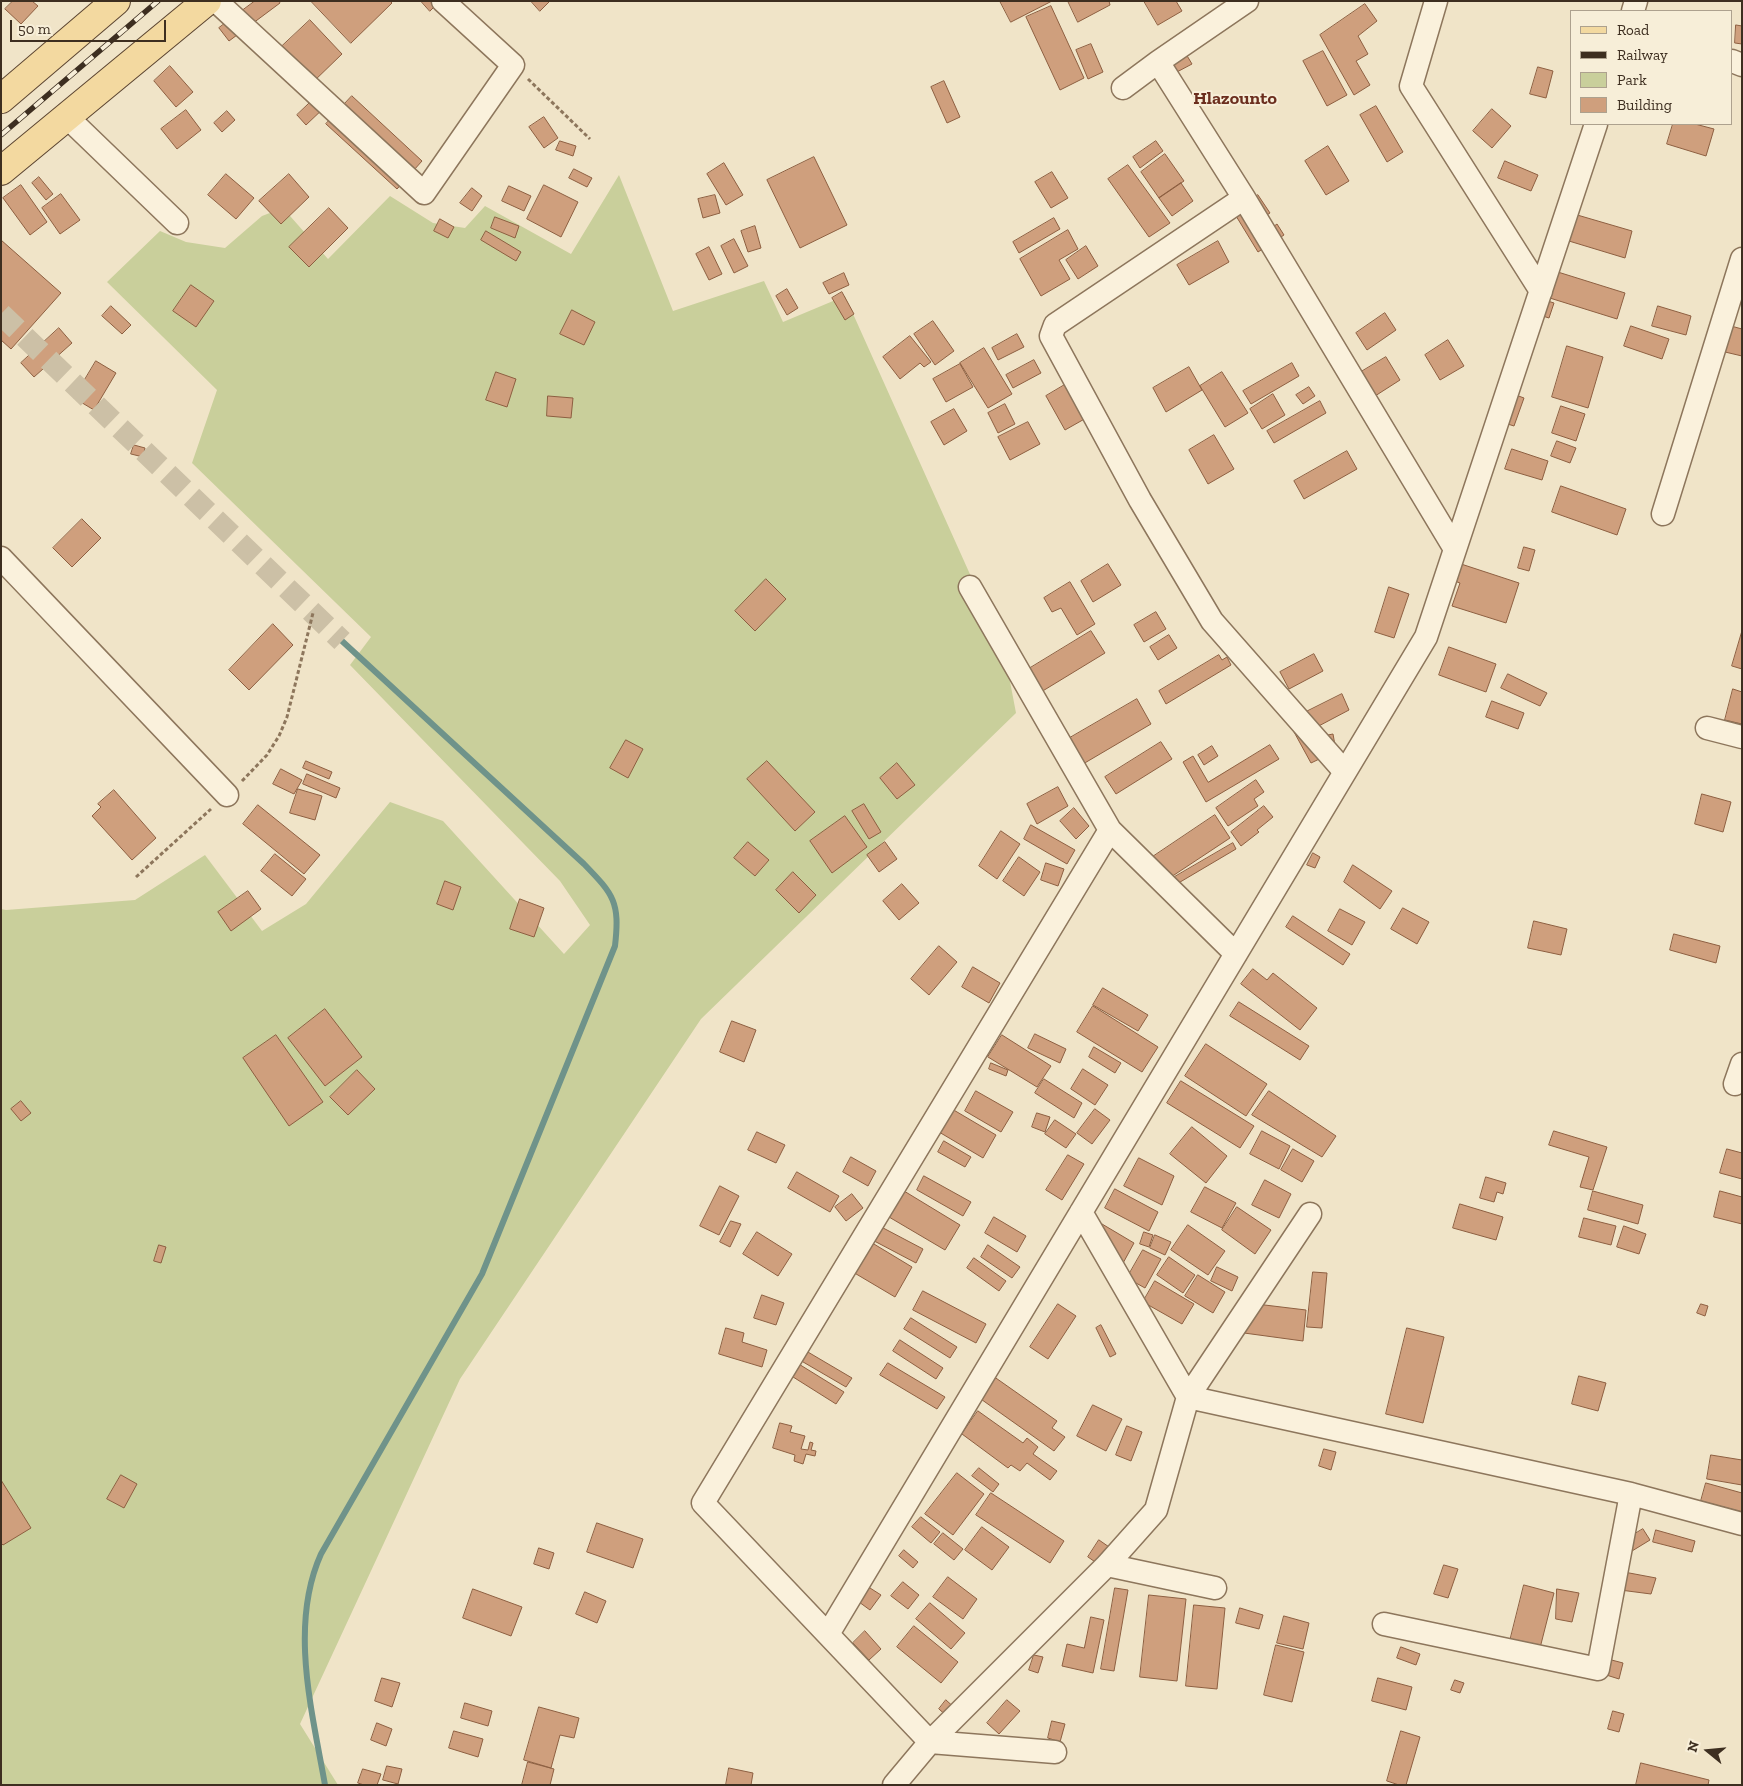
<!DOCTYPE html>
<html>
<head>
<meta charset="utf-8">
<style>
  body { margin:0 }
  #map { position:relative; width:1743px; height:1786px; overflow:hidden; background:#f0e4c8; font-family:"Zilla Slab",serif }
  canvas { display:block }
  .frame { position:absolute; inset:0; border:2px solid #3d2e20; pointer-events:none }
  .legend { position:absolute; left:1570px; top:10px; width:162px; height:115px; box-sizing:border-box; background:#f7eed8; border:1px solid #ada18e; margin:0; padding:6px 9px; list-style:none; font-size:15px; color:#3d2e20 }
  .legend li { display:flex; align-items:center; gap:10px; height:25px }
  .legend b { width:25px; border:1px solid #ada18e }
  .north { position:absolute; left:1683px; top:1726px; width:50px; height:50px; -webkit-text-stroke:4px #f7eed8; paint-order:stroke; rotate:287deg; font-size:14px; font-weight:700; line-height:20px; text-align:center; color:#3d2e20 }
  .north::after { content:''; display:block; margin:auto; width:18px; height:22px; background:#3d2e20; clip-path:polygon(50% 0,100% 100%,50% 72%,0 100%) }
  .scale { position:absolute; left:10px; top:20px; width:156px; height:22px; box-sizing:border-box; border:2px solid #3d2e20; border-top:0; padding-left:6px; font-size:15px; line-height:18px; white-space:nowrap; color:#3d2e20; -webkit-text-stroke:4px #f7eed8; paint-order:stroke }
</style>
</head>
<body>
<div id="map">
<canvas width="1743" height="1786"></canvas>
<div class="frame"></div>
<ul class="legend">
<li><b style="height:6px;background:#f3d9a0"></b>Road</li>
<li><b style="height:6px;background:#3d2e20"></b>Railway</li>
<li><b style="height:14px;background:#c9cf9b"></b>Park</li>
<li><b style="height:14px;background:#cf9f7d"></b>Building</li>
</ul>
<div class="north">N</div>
<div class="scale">50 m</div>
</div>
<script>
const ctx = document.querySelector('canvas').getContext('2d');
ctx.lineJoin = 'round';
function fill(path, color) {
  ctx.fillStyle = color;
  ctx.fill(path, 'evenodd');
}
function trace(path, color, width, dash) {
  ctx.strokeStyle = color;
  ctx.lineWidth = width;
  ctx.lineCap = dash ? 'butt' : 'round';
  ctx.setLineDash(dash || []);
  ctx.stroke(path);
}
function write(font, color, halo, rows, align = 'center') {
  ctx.font = font + ' "Zilla Slab",serif';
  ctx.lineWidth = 4;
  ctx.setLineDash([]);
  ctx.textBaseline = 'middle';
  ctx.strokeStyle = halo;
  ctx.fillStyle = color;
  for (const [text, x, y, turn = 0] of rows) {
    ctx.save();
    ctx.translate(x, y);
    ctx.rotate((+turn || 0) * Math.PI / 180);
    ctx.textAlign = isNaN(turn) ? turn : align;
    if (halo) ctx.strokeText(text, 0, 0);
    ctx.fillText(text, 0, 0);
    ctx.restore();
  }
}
fill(new Path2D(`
  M619 175 673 311 764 281 783 322 845 296 1004 650 1016 713 701 1019 460 1379 300 1724 338 1785H1V909L6 910 135 900 205 855 262 931 306 904 390 802 443 821 564 954 590 925 560 881 350 665 371 637 192 463 217 390 107 282 160 231 186 242 225 248 262 216 283 208 328 259 390 196 433 223 465 228 485 206 571 254Z`), '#c9cf9b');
trace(new Path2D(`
  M325 1785C312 1711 289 1625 321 1554L482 1274 615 946C620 902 614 895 584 864L342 641`), '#6f938a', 6);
const building = new Path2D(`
  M13 1H32L38 6 21 24 5 9Z
  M255 1H279L280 3 229 41 219 28Z
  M311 1H390L392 3 351 43Z
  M421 1H440L430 11Z
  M531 1H550L540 11Z
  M1000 1H1052L1011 22Z
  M1068 1H1109L1110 5 1078 22Z
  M1144 1H1176L1182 11 1158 25Z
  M1365 4 1377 21 1358 36 1368 54 1356 61 1370 85 1354 95 1320 35Z
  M1051 6 1084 78 1060 90 1026 17Z
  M310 20 342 54 311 84 278 50Z
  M1736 25 1742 26V44L1735 43Z
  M1091 44 1103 72 1088 79 1076 50Z
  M1183 49 1192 64 1175 73 1167 58Z
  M1323 51 1347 95 1327 106 1303 61Z
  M170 66 193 92 176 107 154 81Z
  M1538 67 1553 71 1546 98 1530 94Z
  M944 81 960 117 947 123 931 87Z
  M317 96 326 106 306 125 297 115Z
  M352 96 422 161 397 189 326 124Z
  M1376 106 1403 152 1387 162 1360 115Z
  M1492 109 1511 126 1492 148 1473 131Z
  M186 110 201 130 177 149 161 129Z
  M227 111 235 120 222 132 214 123Z
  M544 117 558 138 544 148 529 127Z
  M1673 124H1695L1714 129 1706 156 1667 144Z
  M560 141 576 146 573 156 556 150Z
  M1156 141 1163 151 1140 168 1133 157Z
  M1328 146 1349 181 1326 195 1305 161Z
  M1165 154 1184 181 1159 198 1141 172Z
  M814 157 847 225 800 248 767 180Z
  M1505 161 1538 175 1531 191 1498 178Z
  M724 163 743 195 726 205 707 174Z
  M1128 165 1170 223 1149 237 1108 179Z
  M574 169 592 178 587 187 569 178Z
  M1052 172 1068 198 1051 208 1035 182Z
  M226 174 254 198 236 219 208 195Z
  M289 174 309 197 281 224 259 201Z
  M39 177 53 194 46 200 32 183Z
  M1181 183 1193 201 1172 216 1159 198Z
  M21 185 47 222 30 235 3 198Z
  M544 185 578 202 561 237 527 219Z
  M509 186 531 196 524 211 502 201Z
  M472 188 482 196 472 211 460 203Z
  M61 194 80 220 60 234 42 208Z
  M715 195 720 213 703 218 698 199Z
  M1258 195 1270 213 1259 220 1266 232 1277 224 1284 235 1258 252 1233 211Z
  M329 208 348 228 309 267 289 247Z
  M1567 212 1632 231 1625 258 1559 238Z
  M495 217 519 226 515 238 491 228Z
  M1054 218 1060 229 1019 253 1013 242Z
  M440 219 454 227 448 238 434 231Z
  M755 226 761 248 748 252 741 231Z
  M1068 230 1078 249 1059 260 1070 279 1041 296 1020 259Z
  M486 231 521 252 516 261 481 240Z
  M734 239 748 266 734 273 721 246Z
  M1 240 61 293 11 349 1 340Z
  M1218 241 1229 262 1189 285 1177 265Z
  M1086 246 1098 266 1078 279 1066 260Z
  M709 247 722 274 709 280 696 254Z
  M1545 268 1625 293 1617 319 1537 294Z
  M844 273 849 285 829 294 823 283Z
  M191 285 214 301 196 327 173 311Z
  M787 289 798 308 787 315 776 296Z
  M842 292 854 314 845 320 832 298Z
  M1535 297 1554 303 1549 318 1530 312Z
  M111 306 131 325 122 334 102 316Z
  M1658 306 1691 316 1686 335 1652 326Z
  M572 310 595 322 584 345 560 334Z
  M1385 313 1396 330 1367 350 1356 333Z
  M933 321 954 351 935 365 914 334Z
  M1631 326 1669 339 1662 359 1624 346Z
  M1731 326 1742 329V356L1725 352Z
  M59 328 72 343 34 377 21 363Z
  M1017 334 1024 347 998 360 992 348Z
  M910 336 931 362 924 367 920 363 900 379 883 357Z
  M1448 340 1464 366 1440 380 1425 355Z
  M1567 346 1603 357 1588 408 1552 397Z
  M984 348 1012 394 988 408 960 363Z
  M1386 357 1400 380 1361 405 1346 381Z
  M1034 360 1041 373 1013 388 1006 375Z
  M96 361 116 373 94 410 74 398Z
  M1292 363 1299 376 1251 404 1243 391Z
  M960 364 973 387 946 402 933 379Z
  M1189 367 1202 390 1166 412 1153 388Z
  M496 372 516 379 507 407 486 400Z
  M1222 372 1248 413 1225 427 1200 386Z
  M1068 383 1088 417 1065 430 1046 396Z
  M1309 387 1315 396 1303 404 1296 395Z
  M1505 391 1524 398 1514 426 1495 420Z
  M1273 394 1285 415 1262 429 1250 409Z
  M548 396 573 398 571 418 547 416Z
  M1320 401 1326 413 1274 443 1267 431Z
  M1005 404 1015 424 998 433 988 413Z
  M1561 406 1585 414 1576 441 1552 433Z
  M954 409 967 431 944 445 931 422Z
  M1028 422 1040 444 1010 460 998 437Z
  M1214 435 1234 469 1208 484 1189 450Z
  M1557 441 1576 448 1570 463 1551 456Z
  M134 445 145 448 143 457 131 454Z
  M1512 449 1548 461 1542 480 1505 469Z
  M1347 451 1357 469 1304 499 1294 481Z
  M1561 486 1626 509 1617 535 1552 512Z
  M82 519 101 538 72 567 53 548Z
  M1524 547 1535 550 1529 571 1518 568Z
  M1458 563 1519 583 1506 623 1452 606 1460 583 1452 580Z
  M1108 564 1121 585 1093 602 1081 581Z
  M766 579 786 599 755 631 735 611Z
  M1070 582 1095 624 1077 635 1061 608 1052 612 1044 598Z
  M1389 587 1409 594 1394 638 1375 632Z
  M1156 612 1166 629 1144 642 1134 625Z
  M273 624 293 645 249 690 229 670Z
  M1091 631 1105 653 1041 692 1027 670Z
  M1742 631V669L1732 666Z
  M1169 635 1177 648 1158 660 1150 647Z
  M1449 647 1496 664 1486 692 1439 675Z
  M1314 654 1323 671 1289 689 1280 672Z
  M1219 655 1222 660 1227 657 1231 665 1166 704 1159 691Z
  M1508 674 1547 693 1540 706 1501 688Z
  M1733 689 1742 692V724L1725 720Z
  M1342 694 1349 710 1313 729 1318 737 1333 734 1336 751 1311 763 1288 721Z
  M1137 699 1151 724 1083 764 1068 739Z
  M1492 701 1524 713 1518 729 1486 717Z
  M626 740 643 749 628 778 610 768Z
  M1161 742 1172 759 1116 794 1105 777Z
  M1270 745 1279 759 1206 802 1183 762 1193 756 1208 782Z
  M1212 746 1218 756 1204 765 1198 755Z
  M306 761 332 772 329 779 303 768Z
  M767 761 815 812 795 831 747 779Z
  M897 763 915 785 897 799 880 778Z
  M281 769 302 780 294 794 273 784Z
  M307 774 340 788 336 798 303 784Z
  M1256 780 1264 792 1254 799 1258 806 1228 826 1216 808Z
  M1058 787 1068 806 1037 824 1027 804Z
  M298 789 322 796 315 820 290 813Z
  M114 790 156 838 132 860 92 816 101 807 98 804Z
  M1702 794 1731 802 1723 832 1695 824Z
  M864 804 881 832 869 839 852 811Z
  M258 805 320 855 304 874 243 824Z
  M1264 806 1273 817 1257 830 1259 832 1241 846 1231 832Z
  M1074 808 1089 826 1076 839 1060 821Z
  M1215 815 1230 838 1165 881 1151 858Z
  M845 816 867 847 832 873 810 841Z
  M1031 825 1075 850 1067 864 1024 839Z
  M1001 831 1020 844 997 879 979 866Z
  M748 842 769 860 755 876 734 858Z
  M885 842 897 859 879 872 867 855Z
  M1233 843 1236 849 1170 888 1166 882Z
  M1313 853 1320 857 1315 868 1307 865Z
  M275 854 306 879 292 896 261 871Z
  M1019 857 1040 872 1024 896 1003 881Z
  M1046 863 1064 869 1058 886 1041 880Z
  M1353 865 1392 891 1380 909 1344 882Z
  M793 872 816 895 799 913 776 890Z
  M445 881 461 887 453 910 437 904Z
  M902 884 919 903 899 920 883 901Z
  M248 891 261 909 231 931 218 912Z
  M520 899 544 908 534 937 510 929Z
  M1403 908 1429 922 1417 944 1391 929Z
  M1340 909 1365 922 1352 945 1328 931Z
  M1293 916 1350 954 1343 965 1286 927Z
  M1534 921 1567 929 1561 955 1528 948Z
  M1674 934 1720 946 1716 963 1670 950Z
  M939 946 957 962 929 995 911 979Z
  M973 967 1000 983 989 1003 962 987Z
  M1253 969 1267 980 1273 973 1317 1008 1300 1030 1241 984Z
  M1103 988 1148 1015 1138 1031 1093 1005Z
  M1239 1002 1309 1046 1300 1060 1230 1016Z
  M1093 1006 1158 1047 1142 1072 1077 1032Z
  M325 1009 362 1057 325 1086 288 1038Z
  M732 1021 756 1030 744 1062 720 1052Z
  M1035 1034 1066 1049 1060 1063 1028 1048Z
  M276 1035 323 1102 289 1126 243 1058Z
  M1002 1035 1051 1066 1037 1087 988 1057Z
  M1206 1044 1267 1084 1246 1116 1185 1076Z
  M1094 1047 1121 1063 1115 1073 1089 1057Z
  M991 1063 1008 1070 1006 1076 989 1069Z
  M1083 1069 1108 1085 1095 1105 1071 1089Z
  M357 1070 375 1089 348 1115 330 1097Z
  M1044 1079 1082 1103 1074 1118 1035 1093Z
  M1181 1081 1254 1126 1240 1148 1167 1103Z
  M976 1091 1013 1112 1001 1132 965 1111Z
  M1269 1091 1336 1136 1322 1157 1252 1115Z
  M21 1101 31 1113 21 1121 11 1109Z
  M952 1109 996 1135 983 1158 939 1132Z
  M1095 1109 1110 1120 1092 1144 1077 1133Z
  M1037 1113 1050 1117 1045 1132 1032 1127Z
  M1055 1120 1076 1134 1066 1148 1045 1134Z
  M1192 1127 1227 1156 1206 1183 1170 1154Z
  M1262 1131 1290 1146 1279 1169 1250 1154Z
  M1554 1131 1607 1147 1593 1190 1580 1187 1589 1157 1549 1145Z
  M757 1132 785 1145 776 1163 748 1150Z
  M944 1141 971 1157 965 1167 938 1152Z
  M1293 1149 1314 1161 1302 1182 1281 1170Z
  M1727 1149 1742 1153V1179L1720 1173Z
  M1068 1155 1084 1164 1062 1200 1046 1190Z
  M851 1157 876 1171 868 1186 843 1172Z
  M1139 1158 1174 1176 1162 1205 1124 1186Z
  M797 1172 839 1196 830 1212 788 1188Z
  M924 1176 971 1202 963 1216 917 1190Z
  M1486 1177 1506 1183 1503 1194 1497 1192 1494 1202 1480 1198Z
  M1265 1180 1291 1194 1279 1218 1252 1205Z
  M720 1186 739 1196 719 1235 700 1226Z
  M1205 1187 1236 1203 1222 1228 1191 1212Z
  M1115 1189 1158 1212 1149 1231 1105 1208Z
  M904 1191 960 1225 945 1250 889 1217Z
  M1593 1191 1643 1205 1638 1224 1588 1210Z
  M1720 1191 1742 1197V1224L1714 1217Z
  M852 1194 863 1208 846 1221 835 1207Z
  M1460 1204 1503 1217 1496 1240 1453 1228Z
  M1237 1207 1271 1230 1255 1254 1222 1230Z
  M994 1217 1026 1236 1017 1252 985 1233Z
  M1584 1218 1616 1226 1611 1245 1579 1237Z
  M868 1220 923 1249 916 1263 861 1234Z
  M731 1221 741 1224 730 1247 720 1242Z
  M1102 1224 1134 1243 1122 1265 1089 1245Z
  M1188 1225 1225 1251 1208 1275 1171 1250Z
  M1624 1226 1646 1234 1639 1254 1617 1247Z
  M757 1232 792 1254 778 1276 743 1254Z
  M1144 1232 1153 1235 1149 1247 1140 1244Z
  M859 1235 912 1267 895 1297 841 1265Z
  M1155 1235 1171 1242 1165 1255 1150 1248Z
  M159 1245 166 1247 161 1263 154 1261Z
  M988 1245 1020 1267 1012 1278 981 1257Z
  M1143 1250 1161 1259 1145 1288 1127 1278Z
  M1169 1257 1195 1275 1183 1293 1157 1275Z
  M974 1258 1006 1281 999 1291 967 1268Z
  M1217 1267 1238 1277 1232 1291 1211 1281Z
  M1313 1272 1327 1273 1322 1328 1307 1327Z
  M1198 1275 1225 1292 1213 1313 1185 1296Z
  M1155 1281 1194 1304 1182 1324 1143 1302Z
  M923 1291 986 1324 976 1343 913 1310Z
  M762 1295 784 1303 776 1325 754 1318Z
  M1248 1303 1306 1310 1303 1341 1244 1333Z
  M1058 1304 1076 1316 1048 1359 1030 1347Z
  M1701 1304 1708 1306 1705 1316 1697 1313Z
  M911 1318 957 1347 950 1358 904 1329Z
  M1101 1325 1116 1354 1110 1357 1096 1328Z
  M726 1328 744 1333 742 1342 767 1350 762 1367 719 1354Z
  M1407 1328 1444 1337 1423 1423 1386 1414Z
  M900 1340 943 1368 936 1379 893 1351Z
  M796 1345 852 1378 846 1387 798 1359Z
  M789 1358 844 1392 836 1404 782 1370Z
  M888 1363 945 1397 937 1409 880 1375Z
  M993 1376 1057 1421 1052 1428 1065 1437 1054 1451 978 1397Z
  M1579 1376 1606 1383 1598 1411 1572 1404Z
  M1093 1405 1122 1419 1106 1451 1077 1436Z
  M978 1411 1023 1443 1027 1438 1038 1447 1033 1454 1057 1471 1050 1480 1027 1463 1020 1471 1011 1465 1008 1468 962 1434Z
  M780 1423 792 1426 790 1432 805 1436 801 1449 808 1450 810 1442 813 1443 811 1450 816 1451 815 1456 806 1454 803 1464 794 1461 795 1455 773 1448Z
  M1127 1426 1142 1432 1131 1461 1116 1455Z
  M1324 1449 1336 1452 1331 1470 1319 1466Z
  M1711 1455 1742 1460V1485L1707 1479Z
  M979 1468 999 1484 993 1492 972 1476Z
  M957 1473 984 1494 953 1535 925 1514Z
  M121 1475 137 1484 124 1508 107 1499Z
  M1 1480 31 1528 3 1545 1 1543Z
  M1706 1483 1742 1493V1512L1701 1501Z
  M991 1493 1064 1541 1050 1563 976 1515Z
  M921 1517 940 1532 931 1543 912 1527Z
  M597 1523 643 1539 633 1568 587 1552Z
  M982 1527 1009 1547 992 1570 965 1550Z
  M1643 1529 1650 1540 1632 1551 1625 1540Z
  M1656 1530 1695 1541 1692 1552 1653 1542Z
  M943 1533 963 1549 954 1560 934 1544Z
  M1099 1540 1112 1549 1101 1566 1088 1557Z
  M539 1548 554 1553 549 1569 534 1564Z
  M904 1550 918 1562 913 1568 899 1556Z
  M1444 1565 1458 1569 1448 1598 1434 1594Z
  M1624 1572 1656 1578 1651 1594 1620 1590Z
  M948 1577 977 1599 963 1619 933 1597Z
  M903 1582 919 1595 908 1609 891 1596Z
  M1524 1585 1554 1593 1540 1648 1510 1641Z
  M870 1588 881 1595 870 1610 859 1602Z
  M1115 1588 1128 1590 1114 1671 1101 1669Z
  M473 1589 522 1607 511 1636 463 1618Z
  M1557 1589 1579 1593 1572 1622 1556 1619Z
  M585 1592 606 1601 597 1623 576 1614Z
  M1149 1595 1186 1599 1177 1681 1140 1677Z
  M930 1603 965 1633 951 1649 916 1619Z
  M1194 1605 1225 1608 1217 1689 1186 1686Z
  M1240 1608 1263 1615 1259 1629 1236 1623Z
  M1284 1616 1309 1623 1303 1649 1277 1643Z
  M1091 1617 1104 1620 1093 1673 1062 1666 1067 1644 1084 1648Z
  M914 1626 958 1662 941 1683 897 1647Z
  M865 1631 881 1649 869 1660 853 1643Z
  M1276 1645 1304 1652 1292 1702 1264 1695Z
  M1401 1647 1420 1654 1416 1665 1397 1658Z
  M1034 1655 1043 1657 1038 1673 1029 1670Z
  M1604 1658 1623 1663 1619 1679 1600 1673Z
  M382 1678 400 1683 392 1707 375 1701Z
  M1378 1678 1412 1687 1406 1710 1372 1701Z
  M1455 1680 1464 1683 1460 1693 1451 1690Z
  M946 1700 957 1710 950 1719 939 1709Z
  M1007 1700 1020 1711 999 1734 987 1723Z
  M465 1703 492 1711 488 1726 461 1718Z
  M539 1707 579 1718 574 1738 560 1735 551 1768 524 1760Z
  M1613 1711 1624 1714 1619 1732 1608 1729Z
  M1052 1721 1065 1724 1060 1742 1048 1738Z
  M377 1723 392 1729 386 1746 371 1740Z
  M454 1731 483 1739 478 1757 449 1748Z
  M1401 1731 1420 1737 1406 1785H1399L1387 1781Z
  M528 1762 554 1769 550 1785H522Z
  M1641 1763 1709 1780 1708 1785H1636Z
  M387 1766 402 1769 398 1784 383 1780Z
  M729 1768 753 1773 751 1785H726Z
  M363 1769 381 1774 377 1785H364L358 1783Z`);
fill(building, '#cf9f7d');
trace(building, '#8d5f41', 1);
trace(new Path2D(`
  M1 314 342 641`), '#ccc0a6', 22, [22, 11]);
const minor = new Path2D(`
  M216 1 424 193 513 65 443 1
  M1436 1 1411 86 1541 291
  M1633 11 1636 1
  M1732 61 1742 65
  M1158 62 1244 198 1455 549
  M1123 88 1158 62 1247 1
  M67 117 177 223
  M1244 198 1055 325 1051 336 1140 500 1212 621 1345 772
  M1663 514 1742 259
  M1 558 227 795
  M970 587 1110 830 1236 954
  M1707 728 1742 737
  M1735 1084 1742 1064
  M1081 1212 1188 1397 1631 1494 1742 1524
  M1107 1565 1215 1588
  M1384 1624 1598 1669 1631 1494
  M828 1634 1426 637 1596 124
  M1055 1752 930 1742 703 1503 1110 830
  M894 1785 930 1742 1107 1565 1156 1510 1188 1397 1310 1214`);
const major = new Path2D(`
  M1 99 116 1
  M1 171 207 1`);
trace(minor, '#8d765c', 25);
trace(major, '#5b4430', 30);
trace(new Path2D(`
  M528 79 590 139
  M242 781 267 755 279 736 287 717 313 613
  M136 877 211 809`), '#8d765c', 3, [4, 2.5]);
trace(minor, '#faf1dc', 22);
trace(major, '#f3d9a0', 28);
const rail = new Path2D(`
  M1 135 158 1`);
trace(rail, '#3d2e20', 5.5);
trace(rail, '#f7eed8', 4, [11]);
write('bold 18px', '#6b2e1e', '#f7eed8', [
  ["Hlazounto",1235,99]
]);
</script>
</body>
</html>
